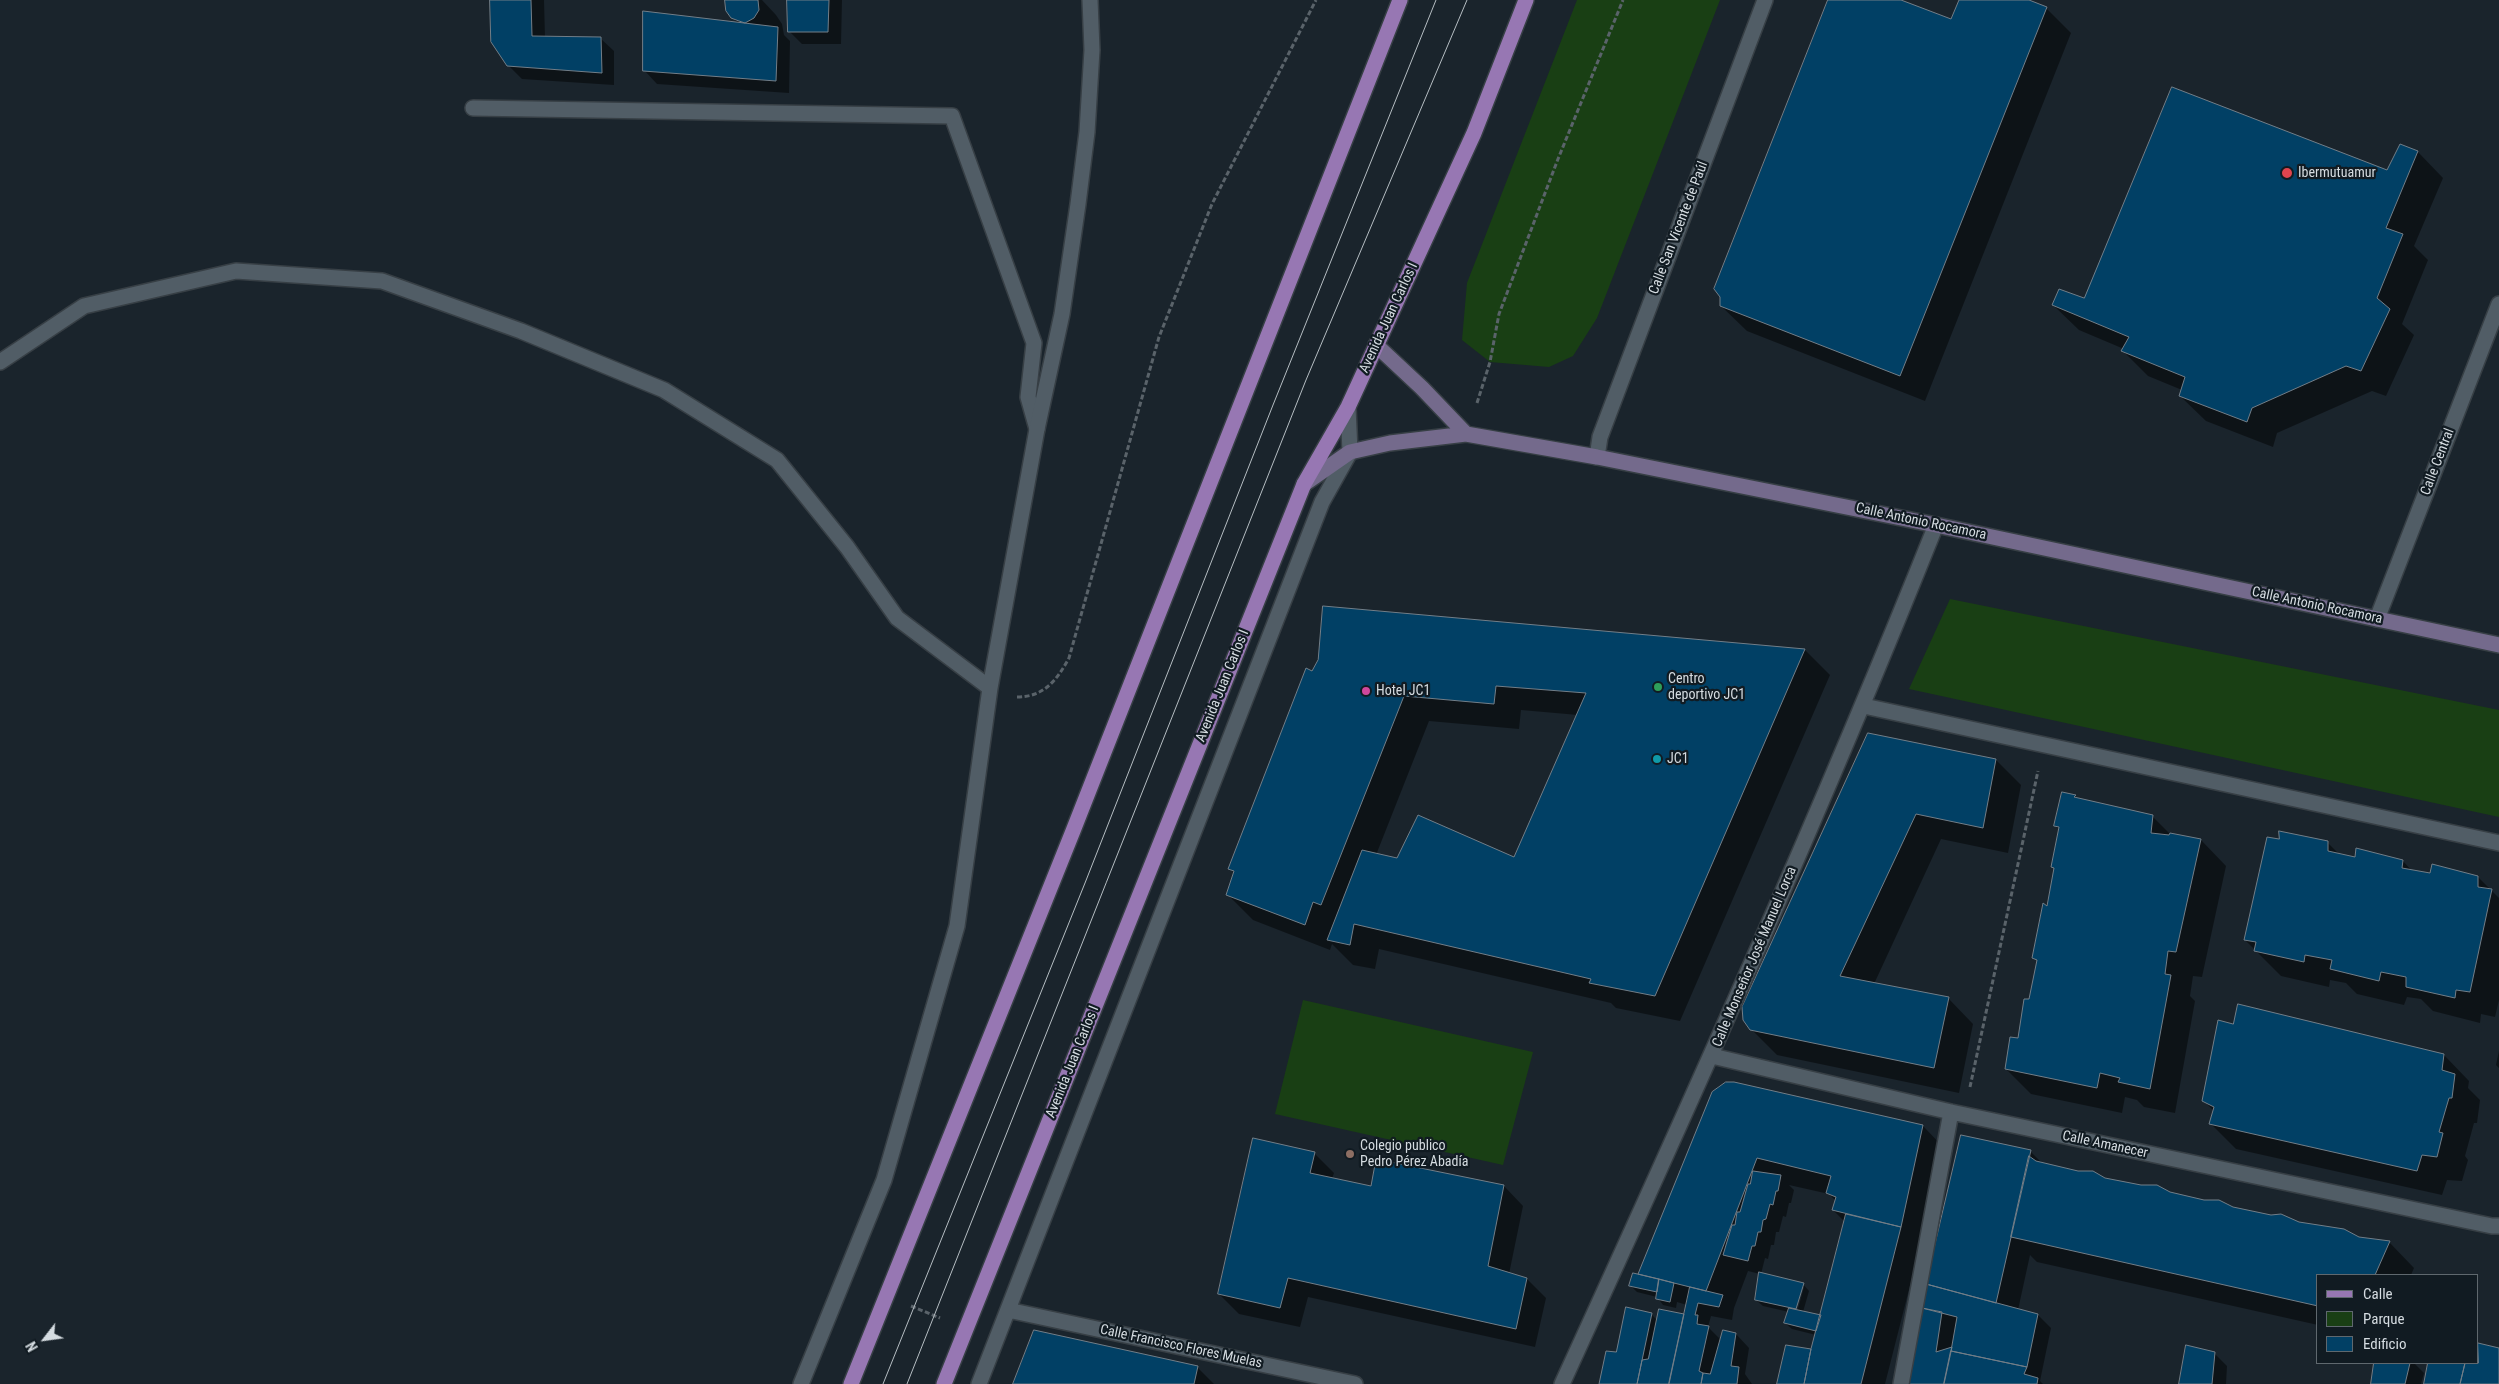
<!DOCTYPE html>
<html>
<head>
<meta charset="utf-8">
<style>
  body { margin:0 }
  #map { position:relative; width:2499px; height:1384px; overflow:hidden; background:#1a242c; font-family:"Roboto Condensed",sans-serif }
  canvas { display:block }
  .legend { position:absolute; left:2316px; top:1274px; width:162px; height:90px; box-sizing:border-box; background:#111b22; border:1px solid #5f686e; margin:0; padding:6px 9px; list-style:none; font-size:15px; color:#d5dce1 }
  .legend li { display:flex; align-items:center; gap:10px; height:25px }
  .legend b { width:25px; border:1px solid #5f686e }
  .north { position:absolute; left:20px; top:1314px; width:50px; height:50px; -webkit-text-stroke:4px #111b22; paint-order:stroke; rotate:240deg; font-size:14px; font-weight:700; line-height:20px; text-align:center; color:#d5dce1 }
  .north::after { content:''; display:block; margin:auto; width:18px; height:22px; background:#d5dce1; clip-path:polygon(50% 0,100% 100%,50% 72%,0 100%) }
</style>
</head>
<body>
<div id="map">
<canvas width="2499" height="1384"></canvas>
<ul class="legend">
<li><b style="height:6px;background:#9777b3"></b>Calle</li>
<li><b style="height:14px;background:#193f14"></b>Parque</li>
<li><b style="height:14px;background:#014065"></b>Edificio</li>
</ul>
<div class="north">N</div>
</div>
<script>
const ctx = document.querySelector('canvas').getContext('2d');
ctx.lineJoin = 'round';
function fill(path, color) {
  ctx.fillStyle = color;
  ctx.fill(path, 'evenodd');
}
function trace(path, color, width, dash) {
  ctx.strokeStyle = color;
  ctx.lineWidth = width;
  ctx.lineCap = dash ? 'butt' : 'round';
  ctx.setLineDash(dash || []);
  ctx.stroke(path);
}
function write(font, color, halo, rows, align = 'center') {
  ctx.font = font + ' "Roboto Condensed",sans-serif';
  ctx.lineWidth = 4.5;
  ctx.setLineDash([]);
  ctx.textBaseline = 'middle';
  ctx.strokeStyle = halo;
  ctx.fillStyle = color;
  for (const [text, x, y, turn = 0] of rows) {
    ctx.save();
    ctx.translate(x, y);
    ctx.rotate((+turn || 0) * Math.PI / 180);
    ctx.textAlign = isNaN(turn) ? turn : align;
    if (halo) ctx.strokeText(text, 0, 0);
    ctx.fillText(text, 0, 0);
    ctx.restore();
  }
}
fill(new Path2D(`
  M1577 0H1720L1597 318 1573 356 1549 367 1490 362 1462 340 1467 283Z
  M1950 599 2499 710V817L1909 689Z
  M1303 1000 1533 1052 1503 1165 1275 1114Z`), '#193f14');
fill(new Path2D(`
  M492 0H544L545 38H600L614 51V85L522 79 508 65Z
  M727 0H762L776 15 782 24 784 35 790 41 789 93 657 84 644 70 738 24 732 17Z
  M788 0H842L841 44H802L789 31Z
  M1829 0H1898L1952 21 1960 0H2026L2046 8 2071 33 1925 401 1747 331 1721 306Z
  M2400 146 2418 152 2443 178 2414 246 2428 260 2402 324 2414 335 2386 396 2372 391 2277 433 2273 447 2206 421 2180 396 2182 390 2148 376 2123 351 2124 349 2079 330 2053 305 2085 299 2387 171Z
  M1324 607 1805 650 1830 675 1680 1021 1616 1008 1611 1003 1379 949 1375 969 1353 965 1332 944 1330 950 1253 920 1227 894 1235 874 1230 868 1319 661ZM1521 710 1578 715 1515 858 1398 860 1376 855 1429 721 1519 729Z
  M1868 734 1996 760 2021 785 2008 853 1941 839 1874 984 1948 998 1973 1024 1959 1093 1777 1055 1751 1029Z
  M2063 793 2075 796 2079 800 2152 816 2170 834 2201 840 2226 866 2202 977 2193 976 2190 996 2195 1001 2175 1113 2144 1107 2137 1100 2125 1097 2122 1113 2031 1094 2006 1069 2019 1040 2038 962 2034 958 2055 869 2052 867 2060 830 2055 826Z
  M2280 840 2328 843 2340 855 2356 859 2403 861 2412 871 2478 877 2499 898V1000L2495 1017 2481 1014 2480 1023 2433 1011 2421 999 2407 997 2404 1005 2357 994 2346 983 2330 980 2329 987 2281 976 2245 940Z
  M2239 1006 2444 1055 2469 1081 2468 1088 2480 1100 2477 1123H2474L2465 1156 2468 1160 2462 1181 2447 1180 2442 1195 2236 1149 2211 1124 2214 1111 2204 1101Z
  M2499 1051V1068L2496 1065Z
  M1734 1083 1923 1126 1948 1152 1919 1250 1885 1384H1779L1812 1350 1816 1335 1792 1329 1785 1323 1789 1312 1763 1306 1756 1300 1760 1274 1748 1271 1734 1308 1732 1320 1711 1316 1708 1327 1721 1340 1724 1332 1736 1334 1749 1348 1745 1374 1752 1384H1600L1617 1353 1651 1314 1658 1321 1660 1311 1685 1316 1687 1305 1677 1302 1676 1308 1663 1305 1657 1297 1637 1292 1631 1286 1643 1277 1640 1274 1713 1093 1719 1086ZM1789 1185 1829 1194 1836 1201 1833 1210 1845 1222 1820 1316 1803 1312 1809 1291 1803 1284 1761 1274 1765 1258 1768 1259 1771 1245H1774L1776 1232H1779L1783 1216 1786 1217 1789 1203H1791L1794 1190ZM1801 1287H1804L1796 1316 1793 1315Z
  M2030 1151 2043 1164 2105 1179 2358 1238 2389 1242 2414 1268 2411 1275H2318V1325L2037 1262 2030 1255 2018 1310 2038 1315 2051 1328 2040 1381 2043 1384H1908L1927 1286Z
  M1314 1153 1334 1173 1332 1179 1372 1188 1504 1186 1523 1206 1509 1274 1527 1279 1546 1298 1535 1347 1308 1297 1300 1327 1239 1314 1219 1294Z
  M2478 1344 2499 1349V1384H2425L2430 1363H2478Z
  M2214 1353 2227 1366 2226 1384H2181Z
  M2376 1363H2414L2424 1373 2421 1384H2372Z
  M1197 1367 1214 1384H1014Z`), '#0007');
const building = new Path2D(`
  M490 0H531L532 36 601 37 602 73 507 66 491 42Z
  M725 0H758L759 10 754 18 745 23 739 21 731 18 726 11Z
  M787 0H829L828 32H788Z
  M1828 0H1901L1951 19 1959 0H2029L2047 7 1900 376 1720 306V297L1714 289Z
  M643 11 778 27 776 81 643 71Z
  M2172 87 2387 170 2400 144 2418 151 2386 228 2403 234 2377 298 2390 309 2361 371 2346 366 2252 408 2247 422 2179 396 2185 377 2121 351 2129 337 2052 305 2059 289 2084 298Z
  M1323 606 1805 649 1655 996 1589 983 1591 979 1354 924 1350 945 1327 940 1362 850 1397 858 1418 815 1514 857 1586 693 1496 686 1494 704 1404 696 1321 905 1313 902 1305 925 1226 895 1234 871 1228 869 1306 668 1312 671 1318 660Z
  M1868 733 1996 759 1983 828 1916 814 1840 976 1949 997 1934 1068 1750 1030 1743 1020 1742 1007Z
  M2062 792 2076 795 2074 797 2153 815 2151 833 2169 835 2170 833 2201 839 2176 952 2168 951 2165 974 2171 975 2150 1089 2118 1082 2120 1078 2100 1073 2097 1088 2005 1069 2010 1037 2018 1038 2024 999H2029L2037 960 2032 958 2043 903 2047 906 2054 868 2051 867 2059 827 2054 826Z
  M2279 831 2328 841V851L2355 857 2356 848 2403 860 2402 868 2430 873 2432 864 2478 876V887L2492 889 2470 992 2456 990 2455 998 2406 987V977L2381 972 2379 981 2330 969 2332 960 2305 955 2304 962 2254 951 2256 942 2244 940 2267 837 2279 839Z
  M2238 1004 2444 1054 2442 1070 2455 1074 2452 1098H2449L2439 1132 2443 1133 2437 1157 2422 1155 2417 1171 2209 1124 2214 1107 2202 1101 2218 1020 2233 1024Z
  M1726 1082H1734L1923 1125 1901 1227 1832 1210 1836 1197 1826 1193 1831 1176 1757 1158 1706 1291 1638 1274 1712 1092Z
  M1961 1135 2031 1150 1996 1303 1926 1284Z
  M1253 1138 1315 1152 1310 1173 1371 1186 1376 1159 1504 1185 1488 1266 1527 1278 1516 1329 1288 1278 1280 1308 1218 1294Z
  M2029 1156 2036 1161 2078 1171H2093L2105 1178 2141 1185H2157L2170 1192 2204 1200H2219L2233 1207 2271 1215 2281 1214 2299 1222 2344 1229 2359 1237 2390 1241 2375 1275H2318V1306L2011 1237Z
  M1753 1171 1781 1175 1778 1191H1776L1773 1205 1770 1204 1766 1219 1763 1220 1761 1232H1758L1755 1246H1752L1748 1261 1723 1255 1732 1225H1735L1737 1212H1740L1748 1184H1750Z
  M1846 1214 1901 1227 1861 1384H1804L1811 1349Z
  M1759 1272 1804 1283 1796 1309 1755 1300Z
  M1633 1273 1659 1279 1657 1292 1629 1286Z
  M1659 1279 1674 1283 1670 1302 1656 1299Z
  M1926 1284 2038 1314 2027 1367 1951 1351 1957 1317 1922 1308Z
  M1690 1287 1723 1295 1719 1307 1698 1303 1695 1315H1698L1697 1324 1709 1326 1699 1371 1703 1373 1701 1384H1669Z
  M1626 1307 1652 1313 1637 1384H1599L1606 1351 1616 1352Z
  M1789 1308 1821 1315 1816 1331 1784 1323Z
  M1922 1308 1942 1312 1936 1352 1952 1347 1944 1384H1907Z
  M1659 1309 1684 1314 1669 1384H1637L1642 1360 1648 1359Z
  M1034 1330 1198 1366 1194 1384H1013Z
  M1723 1330 1736 1333 1731 1366 1739 1367 1737 1384H1701L1703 1373 1710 1374Z
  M2478 1343 2499 1348V1384H2460L2465 1363H2478Z
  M1786 1345 1811 1349 1804 1384H1777Z
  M2186 1345 2215 1352 2212 1384H2179Z
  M1951 1351 2027 1367 2024 1374 2038 1378 2037 1384H1944Z
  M2374 1363H2410L2405 1384H2371Z
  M2428 1363H2465L2460 1384H2424Z`);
fill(building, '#014065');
trace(building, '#727e88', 1);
const lane = new Path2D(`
  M473 108 952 116 1034 343 1028 397 1037 429`);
const street = new Path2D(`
  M0 362 84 306 236 271 382 281 521 331 664 390 777 460 847 547 897 618 990 688
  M1597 457 1600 437 1765 0
  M2377 619 2499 304
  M1864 706 2499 843
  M1712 1056 1951 1112 2492 1226H2499
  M1008 1310 1355 1384
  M801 1384 884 1180 957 926 990 688 1037 429 1062 314 1078 204 1087 132 1092 50 1090 0
  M979 1384 1322 502 1350 452 1348 407
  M1562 1384C1692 1100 1820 815 1936 525
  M1901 1384 1951 1112`);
const secondary = new Path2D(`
  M1376 345 1422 388 1466 434
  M1304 484 1350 452 1390 443 1466 434 1597 457 1936 525 2499 645`);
const primary = new Path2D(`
  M851 1384 1073 831 1400 0
  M944 1384 1304 484 1348 407 1474 133 1526 0`);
trace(lane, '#373f45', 18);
trace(street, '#373f45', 18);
trace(secondary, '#373f45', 18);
trace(primary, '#373f45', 18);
trace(new Path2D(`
  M1477 403 1490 362 1499 314 1558 159 1623 0
  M1017 697C1044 697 1057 680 1069 658L1159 337 1212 204 1316 0
  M1970 1087 2038 771
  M911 1306 940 1318`), '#5a636a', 3, [5, 2.5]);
trace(lane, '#515d66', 15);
trace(street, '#515d66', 15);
trace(secondary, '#746a8c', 15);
trace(primary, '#9777b3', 15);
trace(new Path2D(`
  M883 1384 1085 883 1273 405 1436 0
  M907 1384 1306 380 1467 0`), '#b6bec3', 1);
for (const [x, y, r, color] of [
  [2287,173,6,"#e0444e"],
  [1658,687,5,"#2e9e5b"],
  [1366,691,5,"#d1479c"],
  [1657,759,5,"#0f9aa8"],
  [1350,1154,5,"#8d6e63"]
]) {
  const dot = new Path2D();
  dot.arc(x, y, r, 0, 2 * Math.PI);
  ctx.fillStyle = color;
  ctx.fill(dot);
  trace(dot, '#111b22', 2);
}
write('14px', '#d5dce1', '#111b22', [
  ["Ibermutuamur",2298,173],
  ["Centro",1668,679],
  ["deportivo JC1",1668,695],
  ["Hotel JC1",1376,691],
  ["JC1",1667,759],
  ["Colegio publico",1360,1146],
  ["Pedro Pérez Abadía",1360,1162]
], 'left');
write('14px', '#d5dce1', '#111b22', [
  ["Calle San Vicente de Paúl",1679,228,-69],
  ["Avenida Juan Carlos I",1389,318,-65],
  ["Calle Central",2438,462,-69],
  ["Calle Antonio Rocamora",1921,522,12],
  ["Calle Antonio Rocamora",2317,606,12],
  ["Avenida Juan Carlos I",1223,686,-68],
  ["Calle Monseñor José Manuel Lorca",1755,957,-67],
  ["Avenida Juan Carlos I",1073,1062,-68],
  ["Calle Amanecer",2105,1145,12],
  ["Calle Francisco Flores Muelas",1181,1347,12]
]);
</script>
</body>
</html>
